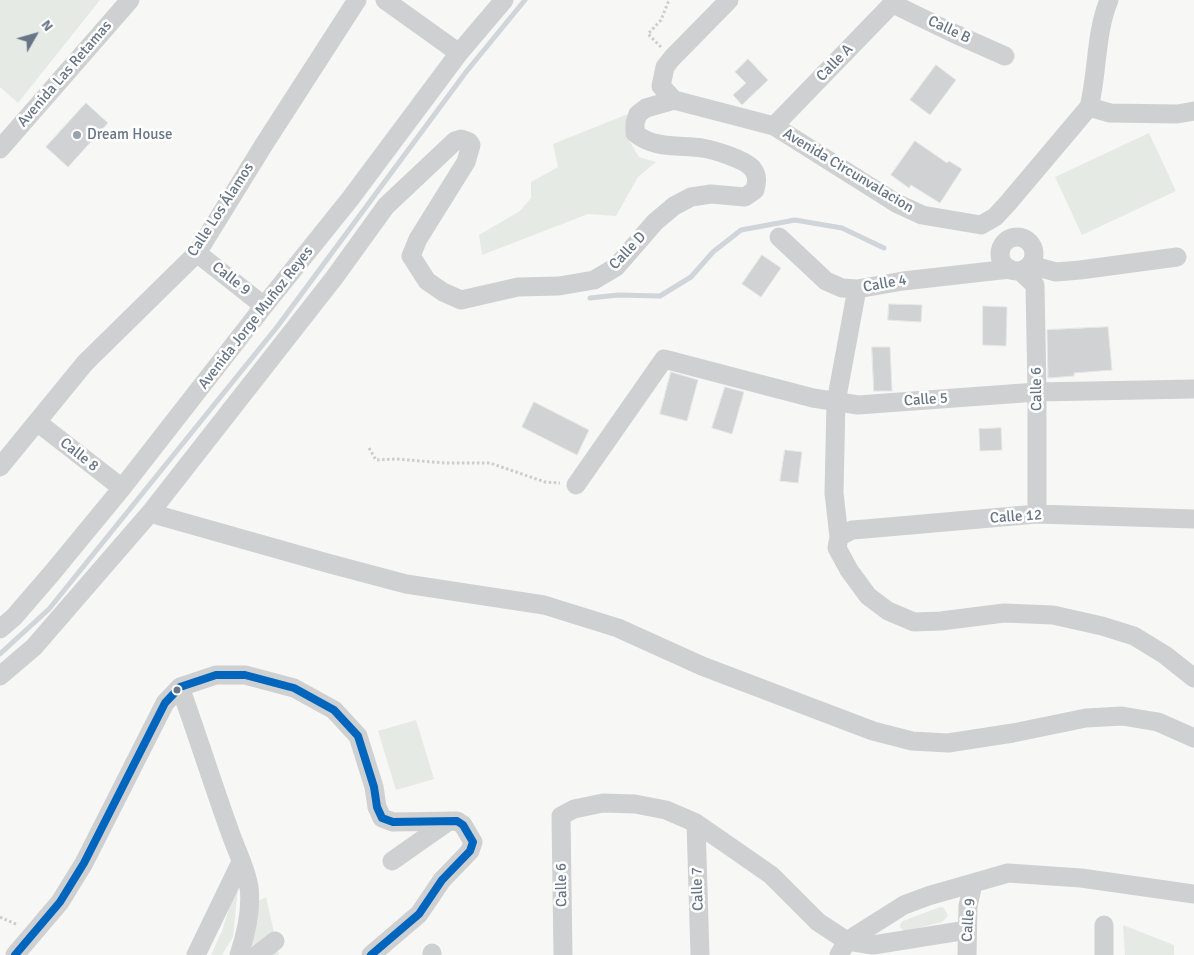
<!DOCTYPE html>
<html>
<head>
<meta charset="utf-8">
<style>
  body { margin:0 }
  #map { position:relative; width:1194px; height:955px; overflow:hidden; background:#f7f7f6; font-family:Signika,sans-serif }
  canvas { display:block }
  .north { position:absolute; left:10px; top:10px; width:50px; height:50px; -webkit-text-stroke:4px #fff; paint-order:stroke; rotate:52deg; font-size:14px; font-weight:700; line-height:20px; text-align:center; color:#677586 }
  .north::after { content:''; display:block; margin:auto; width:18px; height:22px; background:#677586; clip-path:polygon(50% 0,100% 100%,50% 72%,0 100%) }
</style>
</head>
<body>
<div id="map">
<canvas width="1194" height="955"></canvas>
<div class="north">N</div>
</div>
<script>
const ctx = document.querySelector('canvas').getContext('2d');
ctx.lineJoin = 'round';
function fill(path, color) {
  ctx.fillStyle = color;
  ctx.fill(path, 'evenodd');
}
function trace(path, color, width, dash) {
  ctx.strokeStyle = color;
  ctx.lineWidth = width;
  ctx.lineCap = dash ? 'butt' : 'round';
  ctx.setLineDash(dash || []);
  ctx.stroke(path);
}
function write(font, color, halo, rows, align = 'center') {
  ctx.font = font + ' Signika,sans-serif';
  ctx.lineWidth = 5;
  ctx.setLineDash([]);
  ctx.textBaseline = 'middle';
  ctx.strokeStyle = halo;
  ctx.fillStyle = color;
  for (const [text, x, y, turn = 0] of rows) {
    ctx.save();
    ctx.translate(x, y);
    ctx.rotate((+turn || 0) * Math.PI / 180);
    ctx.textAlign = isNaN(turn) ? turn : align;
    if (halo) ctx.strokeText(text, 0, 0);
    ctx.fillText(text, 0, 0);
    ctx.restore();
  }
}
fill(new Path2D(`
  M0 0H100L18 103 0 87Z
  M633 112 629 140 639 157 656 162 638 177 616 216 588 214 482 255 479 235 520 211 531 198V182L558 167 553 144Z
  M1149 133 1176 191 1082 235 1055 177Z
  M416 720 434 779 396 790 378 731Z
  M239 877 233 937 222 955H211L222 931Z
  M266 897 279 955H246L255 903Z
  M940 907 944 908 948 916 942 922 905 931 900 928V924L903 921Z
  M1123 925 1174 945V955H1125Z`), '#e6eae4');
trace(new Path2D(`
  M590 298 618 295 660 296 691 277 713 252 741 230 795 220 842 228 884 248
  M0 654 49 609 277 327 466 72 525 0`), '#cfd5d9', 5);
const building = new Path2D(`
  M748 59 768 80 742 105 733 95 746 83 735 72Z
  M936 65 956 80 930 115 910 100Z
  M86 103 108 123 68 167 46 147Z
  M915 141 947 163 949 161 962 169 940 203 911 185 909 188 891 175Z
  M762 255 781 268 761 297 742 284Z
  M889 304 922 305 921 322 888 320Z
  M983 306 1007 307 1006 346 983 345Z
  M1108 327 1112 370 1074 373V376L1048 378 1047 330Z
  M872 347H890L892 391H874Z
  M671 372 698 380 687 421 660 414Z
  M725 387 744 392 732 434 712 428Z
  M534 402 589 430 577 455 522 427Z
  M1001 428 1002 450 980 451 979 429Z
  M785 450 802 452 798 483 780 481Z`);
fill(building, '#d0d2d3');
trace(building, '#e6e6e6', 1);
trace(new Path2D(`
  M661 47 648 34 661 20 669 0
  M369 448 376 460 396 459 445 463H490L545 482 560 483
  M0 917 18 925`), '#cccdce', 3, [2.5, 2.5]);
trace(new Path2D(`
  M385 0 459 53
  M893 4 953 33 1005 56
  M674 100 661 86 665 67 672 58 729 0
  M1089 107 1110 113 1177 114 1194 111
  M774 126 896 0
  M0 149 130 0
  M779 237 826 281 842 288 857 289 903 281 1010 269
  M1000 254a17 17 0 1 1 34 0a17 17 0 1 1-34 0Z
  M197 253 264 306
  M1030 265 1056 272 1080 270 1177 257
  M1020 271 1035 285 1037 392V514
  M857 289 836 402 834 493 839 537 837 548 849 570 868 596 888 611 914 622 941 621 1004 613 1053 615 1102 626 1134 636 1165 655 1194 678
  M37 422 122 488
  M0 467 85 363 197 253 263 146 357 0
  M576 485 664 359 813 398 858 405 1037 392 1194 389
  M150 513 327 563 406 584 544 605 618 628 702 666 873 731 912 741 948 743 1013 733 1086 718 1122 716 1158 722 1194 738
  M839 537 852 530 865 529 1037 514 1194 519
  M0 629 14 617 52 573 122 488 264 306 350 199 459 53 504 0
  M0 676 34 647 150 513 334 278 386 206 455 141 461 139 469 142 471 145 466 162 418 239 411 256 427 281 443 292 461 300 518 287 559 286 594 280 616 267 655 222 674 206 691 197 711 194 745 197 755 190C757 182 758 175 752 168 744 159 714 150 702 148 680 145 653 149 635 133V123L638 114 646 108 674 100 774 126 896 203 922 215 981 225 995 217 1008 203 1089 107C1098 72 1095 34 1109 0
  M180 687C197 734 212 782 229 829 235 848 246 867 249 887 252 910 246 934 239 955
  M696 823 700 955
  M392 861 449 821
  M1104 925V955
  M432 953V955
  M15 955 60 902 84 863 165 703 180 687 216 675H245L294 688 334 710 358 736 374 787 377 807 382 818 393 822 457 821 463 825 473 842 470 851 442 880 419 914 371 955
  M196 955 241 862
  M257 955 275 941
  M563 955 561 816 574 809 603 803 635 804 666 810 696 823 771 875 818 922 847 941 873 945 967 930
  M839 955 847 941 904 905 928 896 1008 873 1081 878 1194 894
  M967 955 968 906 973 884`), '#cfd0d1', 19);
trace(new Path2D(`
  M15 955 60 902 84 863 165 703 180 687 216 675H245L294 688 334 710 358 736 374 787 377 807 382 818 393 822 457 821 463 825 473 842 470 851 442 880 419 914 371 955`), '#0065bd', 8);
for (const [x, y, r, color] of [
  [77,135,5,"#99a2ad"],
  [177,690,4.5,"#677586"]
]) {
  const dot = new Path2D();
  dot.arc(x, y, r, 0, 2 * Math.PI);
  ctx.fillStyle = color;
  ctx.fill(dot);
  trace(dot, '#fff', 2);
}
write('15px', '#677586', '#fff', [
  ["Calle B",949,30,25],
  ["Calle A",835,63,-46],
  ["Avenida Las Retamas",65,74,-49],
  ["Avenida Circunvalacion",848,171,31],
  ["Calle Los Álamos",221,210,-57],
  ["Calle D",628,251,-47],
  ["Calle 9",231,279,38],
  ["Calle 4",885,284,-10],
  ["Avenida Jorge Muñoz Reyes",256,318,-52],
  ["Calle 6",1037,389,-91],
  ["Calle 5",926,400,-4],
  ["Calle 8",79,455,38],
  ["Calle 12",1016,517,-4],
  ["Calle 6",562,885,-91],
  ["Calle 7",698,889,-92],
  ["Calle 9",969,920,-86]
]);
write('15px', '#677586', '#fff', [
  ["Dream House",87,135]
], 'left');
</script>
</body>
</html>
